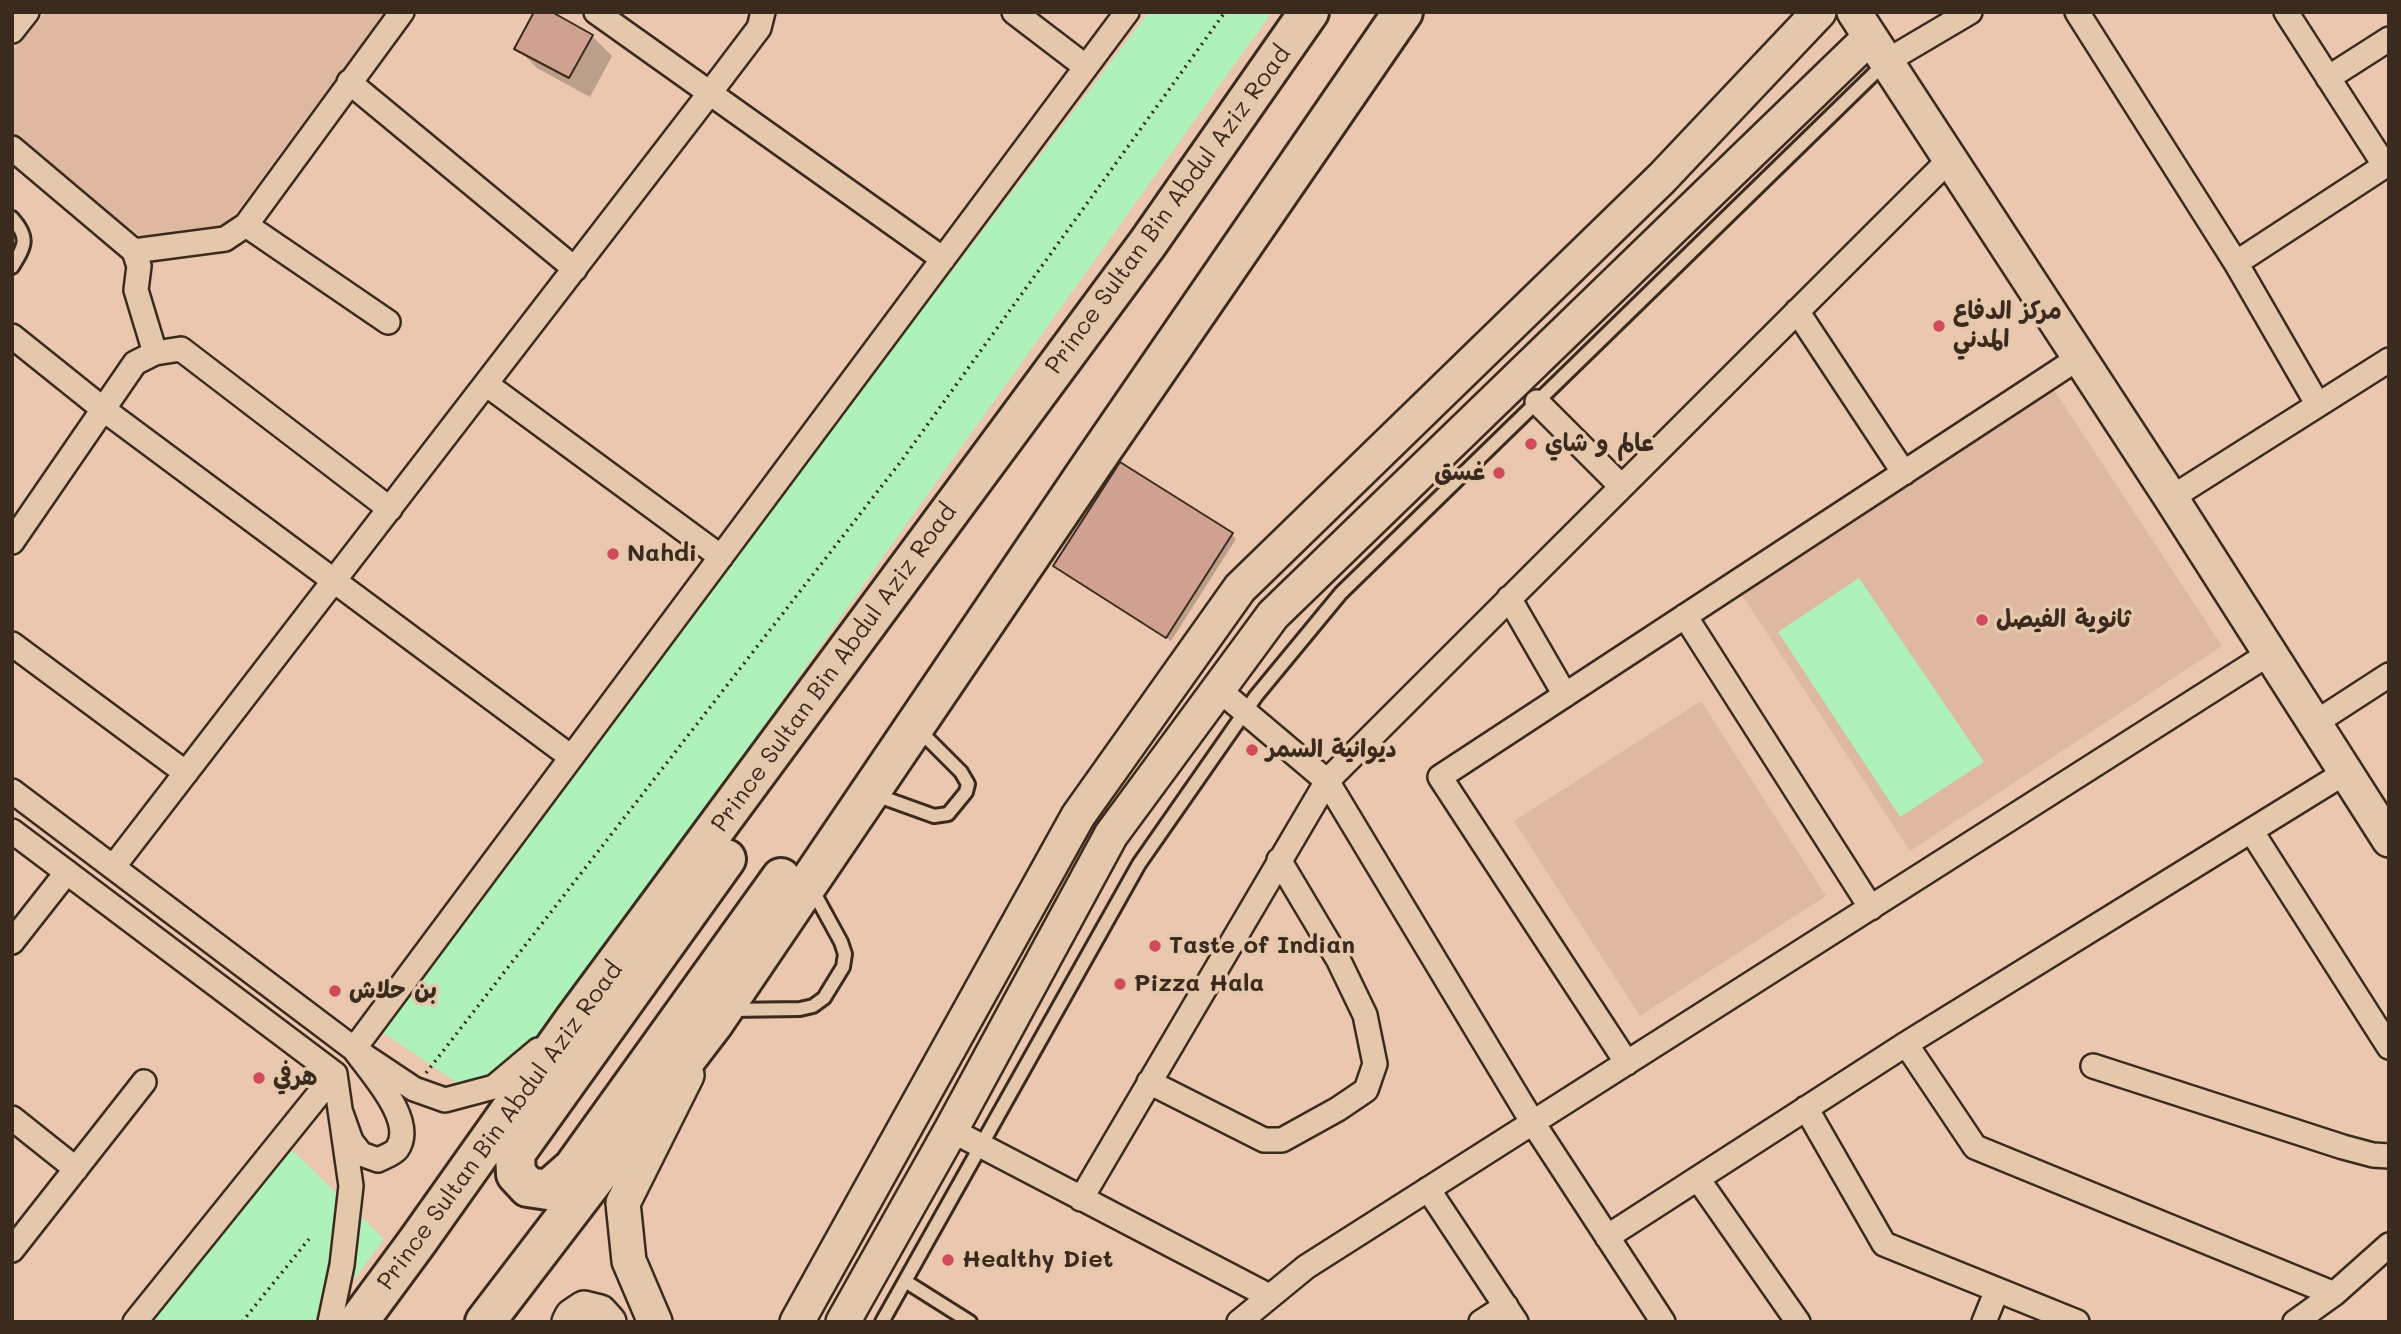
<!DOCTYPE html>
<html>
<head>
<meta charset="utf-8">
<style>
  body { margin:0 }
  #map { position:relative; width:2401px; height:1334px; overflow:hidden; background:#eac7ae; font-family:Mali,sans-serif }
  canvas { display:block }
  .frame { position:absolute; inset:0; border:14px solid #3b2a1e; pointer-events:none }
</style>
</head>
<body>
<div id="map">
<canvas width="2401" height="1334"></canvas>
<div class="frame"></div>
</div>
<script>
const ctx = document.querySelector('canvas').getContext('2d');
ctx.lineJoin = 'round';
function fill(path, color) {
  ctx.fillStyle = color;
  ctx.fill(path, 'evenodd');
}
function trace(path, color, width, dash) {
  ctx.strokeStyle = color;
  ctx.lineWidth = width;
  ctx.lineCap = dash ? 'butt' : 'round';
  ctx.setLineDash(dash || []);
  ctx.stroke(path);
}
function write(font, color, halo, rows, align = 'center') {
  ctx.font = font + ' Mali,"Playpen Sans Arabic",sans-serif';
  ctx.lineWidth = 7;
  ctx.setLineDash([]);
  ctx.textBaseline = 'middle';
  ctx.strokeStyle = halo;
  ctx.fillStyle = color;
  for (const [text, x, y, turn = 0] of rows) {
    ctx.save();
    ctx.translate(x, y);
    ctx.rotate((+turn || 0) * Math.PI / 180);
    ctx.textAlign = isNaN(turn) ? turn : align;
    if (halo) ctx.strokeText(text, 0, 0);
    ctx.fillText(text, 0, 0);
    ctx.restore();
  }
}
fill(new Path2D(`
  M46 12H386L218 236H140L12 143V52Z
  M2054 390 2222 646 1910 851 1742 595Z
  M1701 701 1826 896 1640 1016 1514 821Z`), '#dfb8a2');
fill(new Path2D(`
  M1149 12H1272L905 526 495 1108 376 1028Z
  M1859 578 1984 762 1900 817 1778 632Z
  M289 1147 384 1239 322 1322H152Z`), '#aff1ba');
fill(new Path2D(`
  M592 36 612 56 590 97 537 68 517 48Z
  M1232 535 1236 539 1171 641 1055 566Z`), '#0003');
const building = new Path2D(`
  M534 12H552L593 35 569 78 514 49Z
  M1120 462 1233 533 1166 638 1053 566Z`);
fill(building, '#d0a090');
trace(building, '#3b2a1e', 2);
const lane = new Path2D(`
  M12 218C30 238 25 246 12 267
  M873 794 934 816 948 814 966 792 968 784 961 772 919 730
  M729 1010 800 1009 813 1006 824 998 843 967 845 954 841 942 812 889
  M905 1281 970 1322
  M882 1322 1139 864 1256 696 1341 593 1886 62`);
const street = new Path2D(`
  M596 12 943 259
  M1014 12 1086 67
  M2077 12 2236 263 2318 405
  M2286 12 2385 166
  M12 31 27 12
  M1887 61 1970 12
  M2328 78 2389 39
  M349 82 575 269
  M12 148 134 251 139 266 136 290 155 353
  M246 225 388 322
  M134 251 225 239 246 225 402 12
  M2236 263 2389 163
  M1797 311 1904 473
  M12 336 103 409 571 757
  M486 384 721 557
  M1537 402 1621 486
  M2171 498 2389 360
  M12 542 135 363 155 353 181 349 390 509
  M1509 598 1565 695
  M1685 616 1871 908
  M12 644 186 773
  M1218 689 1327 781 1533 1123 1663 1322
  M2315 723 2389 675
  M12 791 354 1049 414 1089 445 1100 494 1087 538 1050
  M12 831 335 1074 351 1186 342 1265 330 1322
  M2252 832 2389 1047
  M114 866 709 94 759 28 763 12
  M12 942 67 872
  M1906 1044 1975 1147 2334 1294
  M1627 1063 1440 777 2080 357
  M2093 1066 2343 1147 2373 1155 2389 1156
  M1149 1082 1264 1140H1282L1338 1109 1366 1090 1375 1064 1365 1015 1338 959 1279 860
  M1806 1108 1884 1244 2077 1322
  M340 1110 351 1141 361 1154 378 1160C384 1157 393 1154 397 1149 417 1121 370 1072 354 1049L1127 12
  M12 1118 76 1169
  M951 1130 1269 1296
  M1698 1179 1798 1322
  M1428 1189 1516 1322
  M1081 1199 1327 781 1951 158
  M1607 1237 1906 1044 2346 772
  M12 1250 144 1082
  M135 1322 335 1074
  M1239 1322 1306 1267 2270 653
  M1481 1322 1506 1306
  M1984 1322 1997 1290
  M2295 1322 2334 1294 2389 1245`);
const secondary = new Path2D(`
  M1854 12 2171 498 2389 840
  M569 1322 572 1316 584 1308 600 1312 609 1322
  M655 1322 629 1261 623 1203 687 1075
  M797 1322 1078 816 1240 588 1662 178 1819 12
  M843 1322 951 1130 1111 835 1273 615 1870 37`);
const highway = new Path2D(`
  M726 859 515 1154 516 1174 528 1187 548 1190 573 1168 781 878
  M358 1322 417 1242 575 1019 1148 243 1309 12
  M485 1322 713 1024 1091 466 1403 12`);
trace(lane, '#3b2a1e', 18);
trace(street, '#3b2a1e', 28);
trace(secondary, '#3b2a1e', 38);
trace(highway, '#3b2a1e', 44);
trace(new Path2D(`
  M426 1073 902 460 1225 12
  M242 1322 309 1239`), '#3b2a1e', 3.5, [2, 5]);
trace(lane, '#e5c8ac', 12);
trace(street, '#e5c8ac', 23);
trace(secondary, '#e5c8ac', 33);
trace(highway, '#e5c8ac', 38);
for (const [x, y, r, color] of [
  [1939,326,7,"#d1495b"],
  [1531,444,7,"#d1495b"],
  [1499,473,7,"#d1495b"],
  [613,554,7,"#d1495b"],
  [1982,620,7,"#d1495b"],
  [1252,750,7,"#d1495b"],
  [1155,946,7,"#d1495b"],
  [1120,984,7,"#d1495b"],
  [335,991,7,"#d1495b"],
  [259,1078,7,"#d1495b"],
  [948,1260,7,"#d1495b"]
]) {
  const dot = new Path2D();
  dot.arc(x, y, r, 0, 2 * Math.PI);
  ctx.fillStyle = color;
  ctx.fill(dot);
  trace(dot, '#e5c8ac', 2.5);
}
write('24px', '#3b2a1e', '#e5c8ac', [
  ["Prince Sultan Bin Abdul Aziz Road",1168,210,-54],
  ["Prince Sultan Bin Abdul Aziz Road",834,668,-54],
  ["Prince Sultan Bin Abdul Aziz Road",500,1126,-54]
]);
write('bold 24px', '#3b2a1e', '#e5c8ac', [
  ["مركز الدفاع",1953,312],
  ["المدني",1953,340],
  ["عالم و شاي",1545,444],
  ["غسق",1485,473,"right"],
  ["Nahdi",627,554],
  ["ثانوية الفيصل",1996,620],
  ["ديوانية السمر",1266,750],
  ["Taste of Indian",1169,946],
  ["Pizza Hala",1134,984],
  ["بن حلاش",349,991],
  ["هرفي",273,1078],
  ["Healthy Diet",962,1260]
], 'left');
</script>
</body>
</html>
